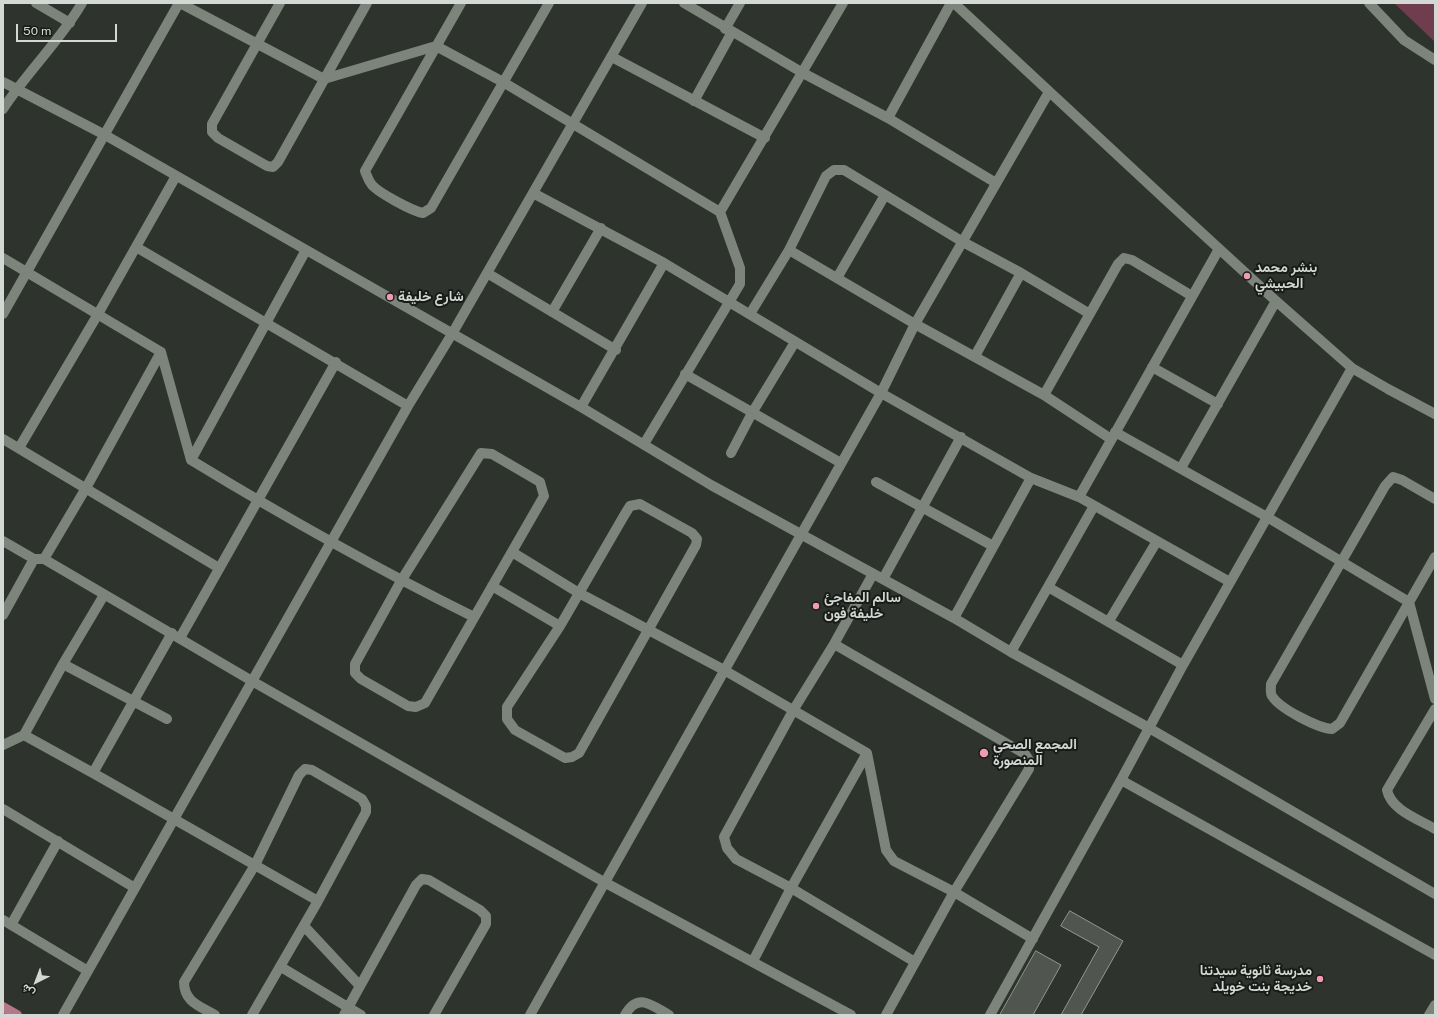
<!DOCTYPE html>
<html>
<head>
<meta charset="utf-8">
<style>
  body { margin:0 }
  #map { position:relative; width:1438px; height:1018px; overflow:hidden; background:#2e342d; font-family:"Public Sans",Vazirmatn,sans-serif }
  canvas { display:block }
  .frame { position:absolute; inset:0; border:4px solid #d4d8d4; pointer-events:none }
  .north { position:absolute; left:16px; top:962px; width:40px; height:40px; -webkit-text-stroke:3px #181b18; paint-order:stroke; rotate:222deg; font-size:11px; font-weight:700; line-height:16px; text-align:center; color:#d4d8d4 }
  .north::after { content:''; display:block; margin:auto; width:14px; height:18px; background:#d4d8d4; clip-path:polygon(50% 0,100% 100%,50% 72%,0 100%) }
  .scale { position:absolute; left:16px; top:24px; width:101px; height:18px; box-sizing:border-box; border:2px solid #d4d8d4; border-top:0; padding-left:5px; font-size:12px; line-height:14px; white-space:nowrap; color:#d4d8d4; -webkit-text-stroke:3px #181b18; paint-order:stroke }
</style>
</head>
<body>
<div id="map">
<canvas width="1438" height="1018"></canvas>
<div class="frame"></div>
<div class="north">ش</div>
<div class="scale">50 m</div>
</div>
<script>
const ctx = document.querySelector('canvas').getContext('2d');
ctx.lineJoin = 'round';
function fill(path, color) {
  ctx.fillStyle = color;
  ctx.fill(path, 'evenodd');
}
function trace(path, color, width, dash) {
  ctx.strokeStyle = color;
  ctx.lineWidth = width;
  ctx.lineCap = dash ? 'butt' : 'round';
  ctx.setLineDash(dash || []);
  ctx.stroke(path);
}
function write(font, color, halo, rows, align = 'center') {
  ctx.font = font + ' "Public Sans",Vazirmatn,sans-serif';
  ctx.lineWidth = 4;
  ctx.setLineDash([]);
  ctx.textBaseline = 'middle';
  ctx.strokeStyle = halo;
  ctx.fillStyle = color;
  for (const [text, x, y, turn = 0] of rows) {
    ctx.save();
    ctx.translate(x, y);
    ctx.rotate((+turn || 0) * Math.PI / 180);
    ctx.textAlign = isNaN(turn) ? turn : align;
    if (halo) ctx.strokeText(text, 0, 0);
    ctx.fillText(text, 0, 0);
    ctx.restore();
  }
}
fill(new Path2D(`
  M1394 3H1435V42Z`), '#6f3d4d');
const building = new Path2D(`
  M1070 911 1123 941 1081 1015H1061L1099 947 1061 926Z
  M1036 951 1061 965 1033 1015H1000Z`);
fill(building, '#50564f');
trace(building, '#90988f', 1);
trace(new Path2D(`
  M36 3 70 23
  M180 3 324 79 436 46 503 82 720 212 740 268V284L644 444
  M280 3 212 124V132L218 138 267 166 273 167 278 162 367 3
  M461 3 365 171C367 176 368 180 372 185 379 193 412 211 423 213L431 208 549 3
  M684 3 803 73 888 118 996 183
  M954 3 1167 201 1276 301 1352 368 1388 389 1435 414
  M1369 3 1404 40 1435 60
  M725 29 740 3
  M612 57 765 138
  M3 82 105 135 581 407 711 485 954 618 1011 652 1149 728 1435 894
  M694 101 732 32
  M3 109C27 72 60 41 82 3
  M888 118 951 3
  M533 193 664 263 881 393 1031 478
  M720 212 843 3
  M136 247 408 406
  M789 250 915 324 1044 395 1111 439
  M3 258 161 352 191 460C283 516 377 569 474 617
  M487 273 616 350
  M837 278 885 195
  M552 312 601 228
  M3 314 179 3
  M750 314 789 250 826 176 834 170H844L963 242 1021 273 1090 314
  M975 356 1021 273
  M1152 367 1218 404
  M685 374 841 463
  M1044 395 1118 264 1124 258 1132 260 1192 296
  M581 407 664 263
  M1115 432 1267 517 1409 602 1435 699
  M3 439 219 568
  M19 448 98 314 176 176
  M481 453 492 454 540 482 544 496 425 703 416 707 408 706 361 679 355 673V664L401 581Z
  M731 453 752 413 795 342
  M191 460 306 250
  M1181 468 1276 301
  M876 482 993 546
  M1079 497 1219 249
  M1435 499 1402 480 1393 477 1385 486 1271 684C1271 688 1270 693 1272 696 1280 709 1318 728 1332 729L1340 723 1435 557
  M640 504 692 533 697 539 696 545 579 753 572 757 565 758 515 730 507 719V707L560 626 625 514 630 506Z
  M3 541 34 559H44L252 681 604 882 851 1015
  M512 552 579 593 724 670 867 753 886 850 894 861 954 892 1033 939
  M44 559 86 488 161 352
  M873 574 834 644 794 709 724 837 727 848 736 859 791 888 915 962
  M883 579 961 437
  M492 586 560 626
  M1048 587 1183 665
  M3 615 34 559
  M954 618 1031 478 1079 497 1230 582
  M1109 621 1157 541
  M180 638 336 362
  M834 644 1025 754 1029 760V769L954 892 886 1015
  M1011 652 1094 506
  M63 664 167 719
  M1435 709 1387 790C1391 810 1418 819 1435 829
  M24 735 63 664 104 595
  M3 745 24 735 93 773 318 901
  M93 773 172 633
  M1121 780 1435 955
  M3 809 135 888
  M3 920 88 971
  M11 925 58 841
  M304 926 360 986
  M753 961 791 888 867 753
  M281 967 361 1015
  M63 1015 408 406 452 334 642 3
  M215 1015C200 1006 184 1002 184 982L255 865 299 775 305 769 312 770 362 799 366 806V812L318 901 252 1015
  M344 1015 416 885 422 879 429 880 480 910 486 916V924L434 1015
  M530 1015 881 393 915 324 1049 92
  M625 1015C638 992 651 1005 669 1015
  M990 1015 1121 780 1183 665 1352 368
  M1429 1015 1435 1005`), '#7d847c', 10);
trace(new Path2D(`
  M3 1007 17 1015`), '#b47889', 10);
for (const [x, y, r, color] of [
  [1247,276,4,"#f19ab4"],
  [390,297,4,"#f19ab4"],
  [816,606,4,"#f19ab4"],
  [984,753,5,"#f19ab4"],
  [1320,979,4,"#f19ab4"]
]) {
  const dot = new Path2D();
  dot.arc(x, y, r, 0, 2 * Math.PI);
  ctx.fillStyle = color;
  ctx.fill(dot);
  trace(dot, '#181b18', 1.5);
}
write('bold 14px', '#d4d8d4', '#181b18', [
  ["بنشر محمد",1255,268],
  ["الحبيشي",1255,284],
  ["شارع خليفة",398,297],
  ["سالم المفاجئ",824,598],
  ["خليفة فون",824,614],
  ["المجمع الصحي",993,745],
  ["المنصورة",993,761],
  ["مدرسة ثانوية سيدتنا",1312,971,"right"],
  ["خديجة بنت خويلد",1312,987,"right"]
], 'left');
</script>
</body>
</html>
